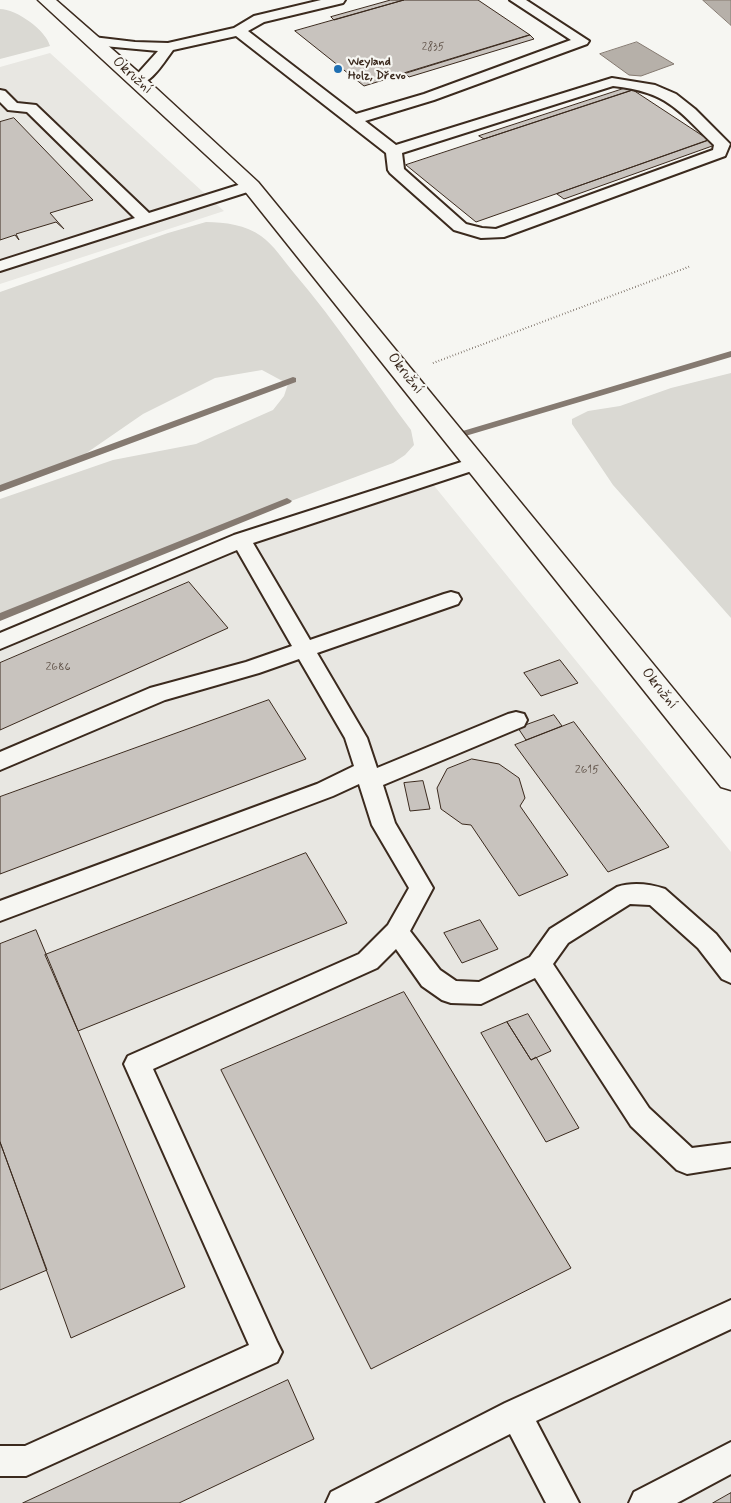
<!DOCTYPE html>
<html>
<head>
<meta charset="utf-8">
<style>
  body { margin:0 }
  canvas { display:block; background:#f6f6f2 }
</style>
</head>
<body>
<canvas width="731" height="1503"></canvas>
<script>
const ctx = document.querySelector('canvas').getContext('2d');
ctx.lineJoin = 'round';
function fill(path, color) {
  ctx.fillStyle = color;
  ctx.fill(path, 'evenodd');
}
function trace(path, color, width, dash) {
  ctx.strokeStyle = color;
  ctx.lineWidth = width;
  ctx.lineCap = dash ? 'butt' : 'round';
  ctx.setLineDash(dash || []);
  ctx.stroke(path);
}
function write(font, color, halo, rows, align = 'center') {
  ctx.font = font + ' Mynerve,sans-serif';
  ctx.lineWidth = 4.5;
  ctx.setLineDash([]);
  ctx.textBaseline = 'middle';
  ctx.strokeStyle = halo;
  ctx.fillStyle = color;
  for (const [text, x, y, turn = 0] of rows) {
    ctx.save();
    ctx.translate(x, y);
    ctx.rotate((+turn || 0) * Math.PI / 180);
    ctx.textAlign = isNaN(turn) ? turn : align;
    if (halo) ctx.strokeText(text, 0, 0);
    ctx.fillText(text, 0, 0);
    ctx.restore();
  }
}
fill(new Path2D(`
  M50 53 224 211 0 284V67Z
  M423 472 731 852V1503H0V637Z`), '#e8e7e2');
fill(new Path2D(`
  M0 9C16 9 46 30 50 46L0 59Z
  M206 222C225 222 246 225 261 236 274 245 284 261 294 273 337 323 372 378 411 430L414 445 405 455 393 463 291 501 0 620V499L113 460 196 444 273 410 284 396 288 384 262 370 215 378 143 414 85 454 0 490V292L168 233Z
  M731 373V618L613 485 572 424V419L588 411 620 406 671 388Z`), '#dad9d3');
const water = new Path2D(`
  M703 0H731V25Z
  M637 42 674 64 641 76 629 75 600 54Z`);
fill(water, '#b6b0a9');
trace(water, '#857a71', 1);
fill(new Path2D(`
  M731 351V357L462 437H456L454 435 456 433Z
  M293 377 296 378V382L0 492V485Z
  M287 498 292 501 290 503 0 621V613Z`), '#857a71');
const building = new Path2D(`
  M391 0H404L334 20 331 17Z
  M404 0H478L530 35 364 86 295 31Z
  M530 35 534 39 409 77 405 73Z
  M629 87 633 90 484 139 479 136Z
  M633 90 709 140 476 222 406 165Z
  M14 118 93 200 50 213 64 229 56 222 16 234 19 240 15 235 0 240V122Z
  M709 140 715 145 564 199 557 194Z
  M189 582 228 628 0 730V663Z
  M560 660 578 683 541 696 524 673Z
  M269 700 306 759 0 874V797Z
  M554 715 562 726 526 740 518 728Z
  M574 722 669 847 608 872 515 745Z
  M472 759 499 764 519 778 525 798 520 806 568 875 519 896 471 825 462 824 441 809 437 788 447 769Z
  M423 781 430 809 410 811 404 783Z
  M306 853 347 923 78 1031 45 955Z
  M480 920 498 949 462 963 444 933Z
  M36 930 185 1287 71 1338 0 1142V944Z
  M404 992 571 1268 371 1369 221 1070Z
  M528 1014 551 1051 531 1060 507 1022Z
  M507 1022 531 1060 536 1057 579 1128 546 1142 481 1033Z
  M0 1142 47 1270 0 1290Z
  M288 1380 314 1439 179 1503H23Z
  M731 1493V1503H713Z`);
fill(building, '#c8c3be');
trace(building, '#3b2a1e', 1);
const lane = new Path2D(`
  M321 0H345L343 3 264 22 248 31 356 114 424 94 571 40 510 0H526L589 41 587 44 434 100 365 121 396 145 612 78 655 85 676 94 695 109 730 144 725 156 504 237 481 238 454 230 390 173 388 170 386 153 236 36 173 50C164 62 149 88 133 84L131 81 158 51 93 45 88 44 86 41 88 38 93 37 135 42 168 43 234 28 254 16ZM613 86C667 92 677 109 714 145L713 150 496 229 482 228 466 224 404 169 402 153Z
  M0 90 5 91 17 103 36 105 149 213 251 181 257 183 259 186 257 189 0 271V261L135 218 27 112 8 110 0 102Z
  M477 457 484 459 487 463 484 467 253 543 310 640 444 594 451 592 458 594 461 599 458 604 317 653 367 738 377 768 508 714 516 712 524 714 527 720 524 726 383 785 395 823 433 888 410 931 440 970 456 981 479 982 530 957 550 929 617 887C632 882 650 884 665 889L716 934 731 953V983L722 979 698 948 650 905 630 904 568 943 553 964 649 1108 692 1148 731 1143V1167L687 1174 677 1170 631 1126 535 978 481 1004 451 1003 442 1000 422 986 396 949 377 968 153 1069 277 1342 282 1352 277 1362 26 1476H0V1446H25L249 1345 124 1064 128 1056 359 954 388 925 409 888 372 825 359 784 333 796 0 921V901L317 784 354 766 345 738 299 659 259 673 165 700 0 770V752L150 688 246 662 292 646 237 550 0 649V633L234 535Z
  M731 1300V1329L536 1421 579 1503H546L510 1434 374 1503H326L331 1492 505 1403Z
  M731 1442V1474L677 1503H629L634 1492Z`);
const secondary = new Path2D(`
  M38 0H56L144 77 258 182 731 759V790L721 787 244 190Z`);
trace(lane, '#3b2a1e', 4);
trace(secondary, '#3b2a1e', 3);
trace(new Path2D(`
  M433 363 691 266`), '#3b2a1e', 2, [0.5, 2.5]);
fill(lane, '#f6f6f2');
fill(secondary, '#f6f6f2');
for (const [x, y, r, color] of [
  [338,69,5,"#1f6fb2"]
]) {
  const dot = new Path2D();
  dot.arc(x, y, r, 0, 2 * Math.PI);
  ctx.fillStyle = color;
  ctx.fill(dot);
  trace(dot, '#f6f6f2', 2);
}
write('11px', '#5e5046', null, [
  ["2835",433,48]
]);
write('bold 12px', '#3b2a1e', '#f6f6f2', [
  ["Weyland",348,62],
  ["Holz, Dřevo",348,76]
], 'left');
write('12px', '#5e5046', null, [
  ["2686",58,667],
  ["2615",587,770]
]);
write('15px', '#3b2a1e', '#f6f6f2', [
  ["Okružní",132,76,42],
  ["Okružní",405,374,51],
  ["Okružní",659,689,51]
]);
</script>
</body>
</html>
